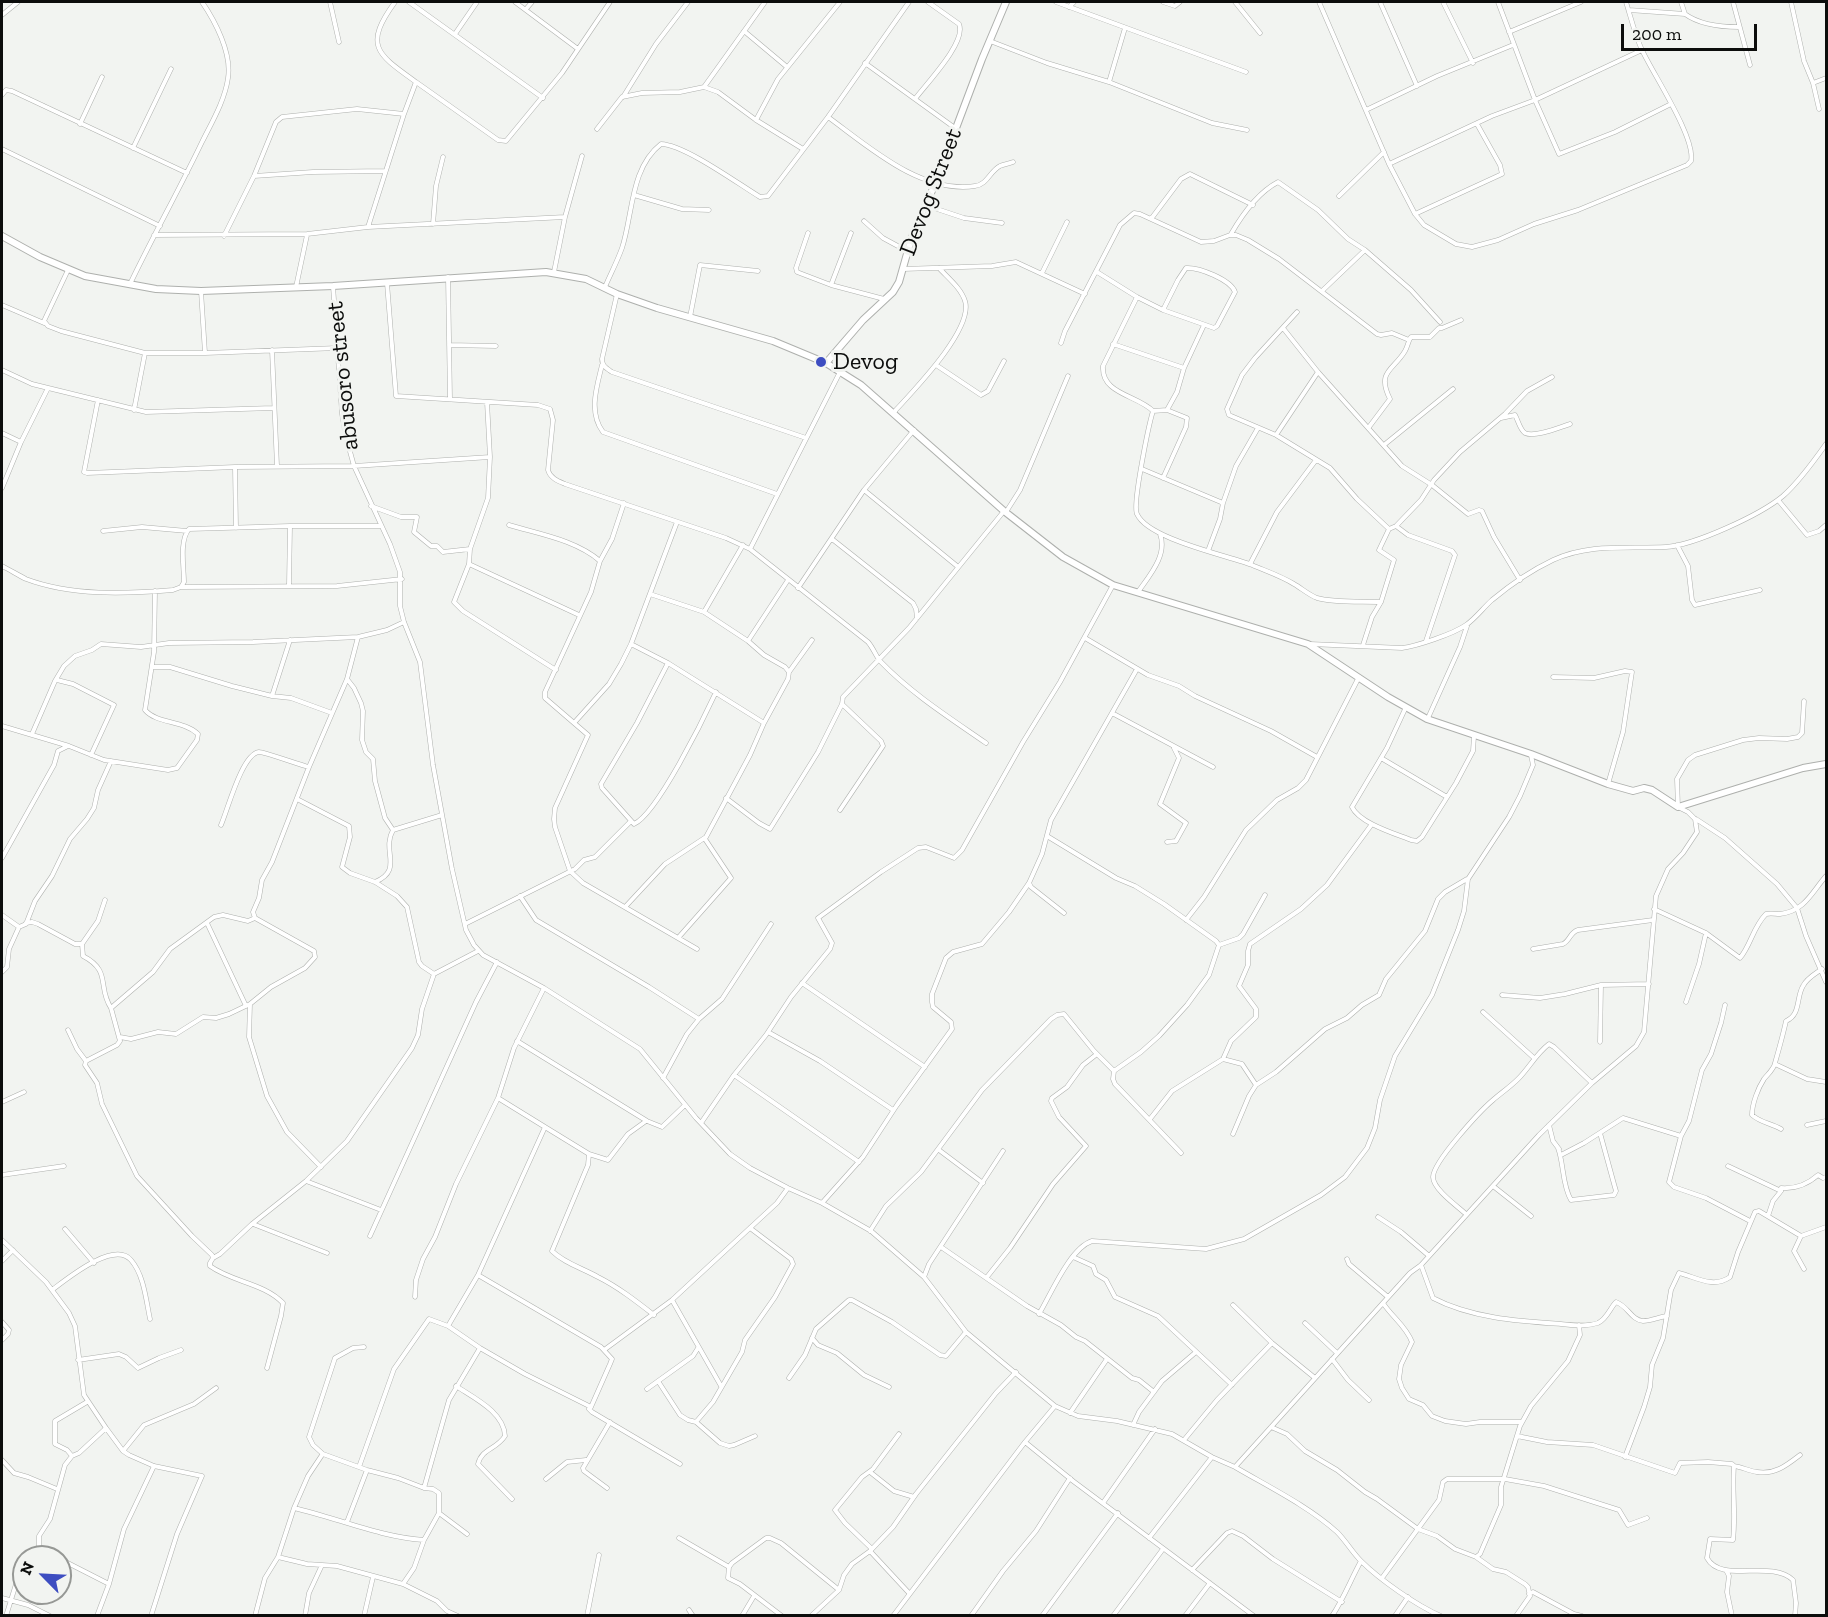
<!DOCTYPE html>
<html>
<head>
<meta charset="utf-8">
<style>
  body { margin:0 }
  #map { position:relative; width:1828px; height:1617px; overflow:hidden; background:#f2f4f1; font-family:"Zilla Slab",serif }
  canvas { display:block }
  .frame { position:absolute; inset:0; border:3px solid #0c0d0c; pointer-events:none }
  .north { position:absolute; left:12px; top:1545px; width:60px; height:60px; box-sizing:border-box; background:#f2f4f1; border:2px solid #969895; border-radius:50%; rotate:294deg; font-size:16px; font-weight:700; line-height:24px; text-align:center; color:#0c0d0c }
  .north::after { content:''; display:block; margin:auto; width:21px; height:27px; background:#3d4dc1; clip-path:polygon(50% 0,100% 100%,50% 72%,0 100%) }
  .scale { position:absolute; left:1621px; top:24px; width:136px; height:27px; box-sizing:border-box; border:3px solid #0c0d0c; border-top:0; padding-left:8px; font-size:18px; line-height:21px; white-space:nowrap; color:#0c0d0c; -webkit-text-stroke:4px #f2f4f1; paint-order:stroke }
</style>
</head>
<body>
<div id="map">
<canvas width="1828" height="1617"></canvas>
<div class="frame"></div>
<div class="north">N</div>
<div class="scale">200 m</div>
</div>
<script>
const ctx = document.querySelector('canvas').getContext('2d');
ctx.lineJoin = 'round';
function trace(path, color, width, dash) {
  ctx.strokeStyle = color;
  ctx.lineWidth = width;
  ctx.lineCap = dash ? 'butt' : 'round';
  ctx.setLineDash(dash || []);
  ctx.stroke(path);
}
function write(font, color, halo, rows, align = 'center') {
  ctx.font = font + ' "Zilla Slab",serif';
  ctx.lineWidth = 6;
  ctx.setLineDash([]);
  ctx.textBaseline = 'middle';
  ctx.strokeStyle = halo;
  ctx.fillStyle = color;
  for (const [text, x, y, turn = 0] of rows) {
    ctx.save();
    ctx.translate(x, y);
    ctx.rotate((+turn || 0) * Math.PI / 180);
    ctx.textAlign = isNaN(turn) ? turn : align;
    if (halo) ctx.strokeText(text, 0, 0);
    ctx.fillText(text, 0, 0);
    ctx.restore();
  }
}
const street = new Path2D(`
  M330 2 339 42
  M395 2C363 46 377 54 416 82
  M409 2 543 98
  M515 2 578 49
  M1056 2 1246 72
  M1163 2 1175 6 1180 2
  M1235 2 1260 33
  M1319 2 1389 164 1415 214 1424 225 1456 244 1472 247 1498 240 1534 224 1578 210 1687 165 1691 161C1696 138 1653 74 1642 50 1635 35 1631 18 1626 2
  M1380 2 1417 86
  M1443 2 1473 63
  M1498 2 1535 100 1559 154 1615 132 1671 104
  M1681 2 1685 14
  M1733 2 1750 65
  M1791 2 1804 61 1813 83 1819 109
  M1069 7 1074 2
  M526 9 532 2
  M1629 10 1685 14C1700 25 1721 27 1739 27
  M2 15 18 2
  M1125 28 1109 82 1212 123 1247 130
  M744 31 787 67
  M1509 32 1581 2
  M455 34 477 2
  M990 41 1047 63 1109 82
  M865 63 955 128
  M1813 83 1826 78
  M704 87 765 2
  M2 95 6 90 12 91 187 173
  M623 97 656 44 688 2
  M915 99C926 84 967 42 959 24L928 2
  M1366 110 1437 76 1513 45
  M828 117C869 147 921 194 975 186 987 185 990 171 1000 166 1003 164 1009 164 1013 162
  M756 120 778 79 840 2
  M80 124 102 77
  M597 129 622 97 642 93 680 92 704 87 718 92 756 120 803 149
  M133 148 171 69
  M2 149 160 226
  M1389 164 1492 116 1535 100 1642 50
  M254 176 313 172 385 171
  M634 195 682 209 709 210
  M1339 196 1384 152
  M925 205 964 218 1002 223
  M1415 214 1502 174 1500 165 1477 124
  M1151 219 1181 179 1190 174 1253 205
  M864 221 883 238 907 251
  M433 224 436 186 443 157
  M368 227 404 114 416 82 498 140 506 141 562 73 610 2
  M808 233 796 268 797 272 831 285 884 299
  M1231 234C1242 215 1257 193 1278 182L1318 210 1348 239 1365 250 1411 290 1440 322
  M154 235 307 234 368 227 565 217
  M224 236 254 176 276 122 282 117 357 109 404 114
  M903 269 992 266 1016 262 1085 294
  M68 270 44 321 48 326 61 331 145 353H205L338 348
  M554 272 565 217 582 156
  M1097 272 1137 297 1163 310 1214 328 1217 326 1235 292C1231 280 1199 267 1186 268L1178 280 1163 310
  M1042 273 1067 222
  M448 277 450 399
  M387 283 396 396 538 405 550 409 553 420 548 470C550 478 558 481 565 484L726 538 750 549 868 642C874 649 876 657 881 662 912 694 950 718 986 743
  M130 284C153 236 179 190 202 142 212 122 225 100 228 78 232 53 215 21 202 2
  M831 285 851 233
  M333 286 342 414 346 437 354 466 390 544 400 572V606L404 622 420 662 433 765 452 869 466 930 474 945 483 955 544 988 640 1049 696 1118 730 1154 750 1168 788 1188 822 1203 871 1231 924 1277 966 1332 1055 1406 1078 1416 1117 1421 1172 1434 1212 1457 1235 1467 1410 1273 1421 1265 1539 1135 1592 1083 1636 1046 1644 1032 1656 896 1668 869 1683 853 1697 832 1695 819 1688 812 1678 807 1677 779 1688 760 1695 755 1743 740 1759 738 1787 739 1798 737 1802 733 1804 701
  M296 287 307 235
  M605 287C610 275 617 262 622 248 633 215 630 168 661 144 685 145 737 183 760 197L768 196 828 117 909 2
  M201 291 205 353
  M1322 291 1365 250
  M617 294 602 359C602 366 606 368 612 372L806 438
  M1137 297 1103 366C1101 394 1137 395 1153 411
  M2 305 44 323
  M1297 312 1255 358 1242 375 1227 409 1229 415 1276 435 1330 468 1357 499 1389 529
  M690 317 700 265 758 271
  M1283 328 1318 372 1402 466 1432 485 1468 514 1479 510 1482 511 1494 537 1520 580
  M1061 343 1065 331 1120 225 1134 213 1140 214 1201 242 1214 241 1230 235H1236L1248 240 1279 259 1377 334 1381 335 1392 333 1409 340
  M1113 344 1184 368
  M449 345 496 346
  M272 350 277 466
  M602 365C597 386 588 412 603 432L777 494
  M936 365 981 395 988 391 1004 361
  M2 370 32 384 146 412 273 408
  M98 400 84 472 87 473 235 467 354 466 490 457
  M487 402 490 457 488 498 470 549 469 564 454 602 463 611 556 670
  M134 410 145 353
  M1167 410 1177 392 1184 368 1204 325
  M1153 411C1149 424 1132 505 1137 514 1148 539 1226 555 1252 565 1266 571 1281 576 1294 584 1301 588 1309 595 1317 598 1333 603 1364 601 1381 602
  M1153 411 1167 410 1187 418 1186 427 1163 478
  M894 412C913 391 974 329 965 301 961 288 948 278 939 268
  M1501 418 1515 415C1518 420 1520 430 1525 433 1535 438 1560 427 1570 424
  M1369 427 1390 399C1376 371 1394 370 1405 351 1408 346 1408 341 1411 337H1430L1439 328H1442L1461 320
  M2 433 21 442
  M1276 435 1318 372
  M1384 445 1453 389
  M235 467 236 528
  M1142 469 1223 503
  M2 488 21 442 48 388
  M864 490 957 566
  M1778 500 1807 535 1819 531 1826 525
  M624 503 612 539 600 561 591 592 545 692V698L588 735 555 808 554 819 555 827 570 871 583 883 697 949
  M371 506 401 517H417L414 532 431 546H437L443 552 470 549
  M1006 512 1020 490 1068 376
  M509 525C539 534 576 540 600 561
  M1396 526 1408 535 1452 551 1455 555 1426 641
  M103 531 142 527 187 531
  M832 539 913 603 916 609 917 618
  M1677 545 1688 566 1692 600 1695 605 1760 590
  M750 549 840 372
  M1208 551 1220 519 1223 503 1236 466 1258 428
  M469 564 579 615
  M1250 564 1277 512 1316 460
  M2 566C10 570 18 575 26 579 71 596 125 594 173 590L181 587 184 582C184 567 179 541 189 529L290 526H381
  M289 585 290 526
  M182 587 337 586 402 579
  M798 588 864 490 914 430
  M1138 592C1149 576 1168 555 1160 534
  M650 594 704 612 748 641 764 655 785 667 789 672
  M704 612 743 545
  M1085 638 1148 675 1179 686 1195 696 1271 731 1317 757
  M748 641 788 580
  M631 644 668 663 764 723
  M1310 644 1402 648C1417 646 1453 634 1466 625 1476 618 1483 608 1492 600 1510 585 1532 570 1553 560 1590 543 1627 549 1666 547 1695 545 1760 515 1783 496 1799 482 1814 461 1826 444
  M1363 645 1372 617 1381 602 1394 560 1379 550 1389 529 1396 526 1421 500 1434 480 1460 452 1505 414 1527 391 1552 377
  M668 663 637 723 601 784 602 788 634 824C657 814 704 718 716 692
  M153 667H170L232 686 272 696 291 698 332 713
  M1553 677 1594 678 1625 671 1632 672 1623 732 1608 784
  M347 679 354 688 361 703 363 711 362 740 366 752 373 759 375 781 385 818 393 830
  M57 680 73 684 114 705 91 755
  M272 696 290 640
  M1406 707 1387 748 1352 807C1359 823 1396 834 1411 840L1417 841 1422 837 1456 783 1473 751 1474 736
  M1112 713 1213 767
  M1428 718 1460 647 1467 626
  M574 723 609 684 621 664 631 644 677 522
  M2 726 69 746 104 760 168 770 177 768 197 740 198 734C183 720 157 724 145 710L154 652 155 591
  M32 734 55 681 64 666 75 656 92 650 101 644 141 647 169 643 253 642 358 637 387 630 404 622
  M1381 758 1447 797
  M726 798 759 823 770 829 818 752 842 704 843 697 909 628 1004 511
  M297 799 349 826 350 837 342 867 350 873 375 882 397 896 407 907 419 962 422 966 434 974
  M840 810 883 746 881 741 842 704
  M1696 819 1725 838 1777 884 1797 908 1806 936 1826 982
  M221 825C228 809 242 754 259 752 265 752 300 765 309 767
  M393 830 442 815
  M1047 836 1116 878 1135 886 1164 904 1216 941 1219 945
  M1167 842 1176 841 1186 823 1160 804 1179 758 1174 748
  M2 858 54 765 58 751 68 746
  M375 882C404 870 381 851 393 830
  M1029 883 1031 887 1064 913
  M520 896 536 920 649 987 699 1019
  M626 906 665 864 706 837 750 755 764 723 788 679 789 672 812 640
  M1654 909 1706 933 1740 958C1751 945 1753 927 1766 914 1771 913 1775 914 1780 914 1805 911 1812 892 1826 876
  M2 915 19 927 26 924 35 901 52 876 70 839 87 819 94 808 98 790 111 761
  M255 918 253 912 259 898 262 880 272 862 309 767 347 679 358 637
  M1186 920 1204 897 1246 830 1277 800 1298 788 1306 780 1359 677
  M26 923 32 922 38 924 75 944H82L98 921 105 900
  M207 923 246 1006
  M465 924 575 869 584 860 595 857 631 821
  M678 938 731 878 705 839
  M82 944 83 956C112 971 97 987 111 1008
  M1219 945 1239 938 1243 934 1265 895
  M1533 949 1563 944C1570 941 1570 932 1578 930L1653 920
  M2 972 7 967 9 949 19 927
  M802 983 925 1067
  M1502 995 1540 998 1565 994 1601 985 1649 984
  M1686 1002 1699 964 1706 933
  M250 1004 249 1037 267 1096 287 1132 321 1167
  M1725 1005 1721 1023 1711 1054 1702 1070 1689 1121 1681 1136 1669 1182 1674 1187 1706 1198 1750 1221
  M1483 1012 1534 1058
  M68 1030 77 1049 86 1061 85 1065 97 1083 102 1104 137 1176 192 1236 212 1255 213 1258
  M768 1032 820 1061 893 1110
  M517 1041 647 1121 662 1127 685 1105
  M1600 1042 1601 985
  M1223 1059 1242 1064 1256 1085
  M86 1061 117 1045 120 1041 111 1008 153 972 170 949 214 917 223 915 248 921 255 918 314 951 315 957 305 968 271 987 250 1004 229 1014 216 1018 203 1017 176 1034 158 1032 131 1039 120 1037
  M1775 1064 1807 1079 1826 1082
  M1114 1071 1141 1052 1159 1036 1187 1005 1209 975 1219 945
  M734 1075 859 1162
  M663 1078 687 1034 699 1019 722 999 771 924
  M2 1102 24 1092
  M1150 1119 1172 1091 1223 1059 1231 1041 1256 1017V1009L1239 986 1248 965V951L1250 944 1301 909 1327 885 1372 824
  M701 1123 734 1075 766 1035 791 997 830 949 832 943 818 918 881 872 918 848 926 847 954 858 962 850 1023 742 1060 682 1113 585
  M1549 1125 1553 1141 1559 1149
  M1807 1125 1826 1121
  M545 1127 589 1154 608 1160 628 1134 646 1121
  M1781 1129C1771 1123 1761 1123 1752 1115 1752 1104 1758 1088 1764 1079 1768 1074 1774 1069 1775 1063 1779 1049 1783 1035 1786 1021 1801 1015 1796 997 1803 986 1807 978 1815 974 1822 969
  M1233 1134 1249 1096 1256 1085 1276 1072 1325 1029 1347 1018 1362 1005 1379 995 1386 979 1425 931 1438 899 1445 892 1467 879
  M1558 1148C1564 1164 1562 1185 1571 1200L1614 1195 1616 1191 1614 1184 1600 1133
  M939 1150 983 1183
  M589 1154 588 1165 552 1251C564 1263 582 1268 598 1277 618 1287 636 1301 654 1315
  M1561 1155 1584 1143 1623 1118 1681 1136
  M1728 1166 1781 1191V1188C1795 1189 1808 1184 1818 1175L1823 1178 1826 1177
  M2 1175 64 1166
  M306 1181 381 1210
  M1493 1186 1531 1216
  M822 1203 863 1157 897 1105 952 1029 951 1022 933 1007 932 1002V994L946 958 953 952 982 944 1009 912 1029 883 1042 854 1051 820 1137 669
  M1466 1214C1457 1206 1433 1189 1433 1177 1433 1162 1480 1111 1493 1100 1501 1093 1510 1087 1518 1079 1529 1068 1536 1054 1549 1044L1554 1047 1592 1083
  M1768 1216 1773 1201 1781 1191
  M1378 1217 1401 1232 1428 1255
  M253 1224 327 1253
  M65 1229 94 1263
  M870 1231 886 1206 921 1172 982 1090 1051 1019 1057 1015 1064 1014 1094 1051 1114 1071 1113 1079 1115 1084 1181 1153
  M370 1236 476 1002 497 962
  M1801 1236 1794 1251 1804 1269
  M2 1240 46 1282 69 1313 75 1326 84 1395 106 1428 79 1453 72 1456 65 1465 50 1519 39 1536V1551L36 1557
  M941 1247 1027 1306 1061 1325 1076 1337 1085 1341 1132 1378 1139 1380 1154 1392
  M1073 1257 1093 1266 1096 1274 1106 1280 1115 1297 1158 1316 1232 1385
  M1347 1259 1349 1264 1388 1297
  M2 1261 13 1250
  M1421 1265 1433 1298C1471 1318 1518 1321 1561 1324 1573 1325 1586 1327 1598 1323 1607 1319 1610 1308 1616 1302 1628 1306 1631 1320 1643 1321 1651 1321 1659 1317 1667 1316
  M478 1275 601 1347 612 1359 610 1364 591 1407
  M924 1277 929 1264 1003 1151
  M987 1277 1010 1248 1053 1184 1086 1146 1059 1117 1051 1101 1052 1098 1067 1087 1083 1065 1097 1054
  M52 1290C67 1279 114 1240 131 1260 144 1275 146 1300 150 1319
  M415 1297 416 1280 423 1259 435 1237 456 1184 498 1098
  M672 1300 721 1386
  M1383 1303C1392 1317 1406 1326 1412 1342L1401 1365 1399 1379 1402 1388 1409 1399 1423 1405 1432 1416 1445 1421 1466 1424 1480 1422H1522
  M1233 1305 1272 1343 1315 1378
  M1039 1314C1051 1294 1070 1248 1092 1241L1206 1249 1244 1239 1321 1195 1345 1177 1367 1148 1375 1128 1380 1100 1395 1056 1432 995 1458 930 1464 911 1468 879 1509 817 1520 796 1533 765 1531 755
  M2 1322 9 1330 8 1334 2 1340
  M1305 1323 1337 1353
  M448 1326 478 1275 545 1127 498 1098 514 1048 544 988
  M812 1338 818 1345 837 1353 864 1375 889 1387
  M364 1347 353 1348 335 1358 309 1437 313 1445 323 1454 367 1470 398 1478 424 1488 433 1489 439 1493V1513L424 1540 414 1568 403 1584
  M604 1350 672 1300 777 1203 788 1188
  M1332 1359 1348 1380 1369 1400
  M78 1360 119 1354 126 1357 138 1368 159 1358 181 1350
  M267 1368 281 1316 283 1303C264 1283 232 1282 210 1266V1263L213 1258 220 1254 252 1224 306 1181 347 1141 412 1048 418 1035 422 1009 434 974 478 951
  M789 1378 805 1355 816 1329 849 1300H852L892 1322 940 1355 946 1356 966 1332
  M658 1381 680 1415 688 1420 696 1422 720 1443 729 1446 734 1445 755 1436
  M456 1386C474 1398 504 1412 505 1436 496 1450 482 1448 478 1464L512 1499
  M647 1389 693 1356 698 1348
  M1070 1413 1107 1359
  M696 1422 713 1402 742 1352 745 1340 775 1297 793 1264 791 1259 750 1228
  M1133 1425 1139 1412 1162 1381 1196 1352
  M1271 1427 1287 1434 1305 1451 1337 1470 1365 1492 1377 1499 1418 1529 1437 1536 1455 1549 1476 1557 1493 1569 1506 1572 1525 1584 1528 1587 1530 1596
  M106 1428 123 1451 129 1455 154 1466 202 1476 177 1534 151 1616
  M1517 1436 1547 1442 1593 1445 1675 1473 1680 1463 1708 1462 1732 1464 1734 1466C1742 1467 1749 1471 1757 1472 1775 1475 1787 1465 1800 1455
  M1184 1440 1217 1400 1272 1343
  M1025 1442 1073 1481 1254 1616
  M123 1451 144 1425 194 1404 216 1388
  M72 1456 67 1450 55 1444V1421L87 1402
  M1625 1457 1644 1407 1650 1387 1652 1365 1663 1338 1671 1290 1679 1273C1696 1277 1713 1289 1730 1277L1738 1252 1755 1212 1759 1211 1801 1236 1826 1227
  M2 1460 14 1473 28 1477 57 1489
  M1734 1466C1732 1491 1736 1515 1733 1540L1710 1539 1707 1558C1721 1584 1771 1559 1793 1580L1796 1603 1795 1616
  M359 1467 394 1369 429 1319 448 1326 480 1348 525 1374 591 1407 589 1409 592 1412 680 1464
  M1235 1467C1269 1487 1308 1506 1337 1532 1346 1541 1352 1552 1361 1561 1379 1579 1417 1606 1441 1616
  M870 1472 894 1491 914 1497
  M546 1479 567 1462 586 1460
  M424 1488 449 1400 480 1348
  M607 1488 584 1471 583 1468 610 1422
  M1103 1503 1155 1429
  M294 1508C337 1518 380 1537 424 1540
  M439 1513 467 1534
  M347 1522 367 1470
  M679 1538 729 1567
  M1149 1538 1212 1457
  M871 1548 845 1523 835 1510 862 1477 873 1469 899 1434
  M39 1551 56 1557
  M870 1551 909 1593
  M278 1557 307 1564 337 1566 403 1584 437 1601 447 1611 458 1616
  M1476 1557 1480 1554 1501 1505V1487L1520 1426 1531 1406 1568 1361 1580 1335 1579 1325
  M60 1559 109 1584
  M1192 1570 1227 1533 1232 1531 1243 1536 1273 1559 1342 1602
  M1726 1570 1729 1576 1727 1592 1732 1616
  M1382 1578 1439 1500 1443 1482 1447 1479H1505L1544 1486 1619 1510 1628 1525 1647 1518
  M2 1598 28 1605 50 1616
  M689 1610 693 1616
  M6 1616 16 1584 24 1573
  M97 1616 109 1584 124 1529 154 1466
  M255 1616 265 1578 278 1557 294 1508 308 1476 322 1455
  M305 1616 309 1593 322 1565
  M364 1616 373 1577
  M587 1616 599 1555
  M742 1616 754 1596
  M782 1616 740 1584 728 1578 729 1567 732 1563 766 1538H770L781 1543 839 1590
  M811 1616 839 1590 844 1575 852 1564 870 1551 893 1527 916 1494 996 1393 1016 1372
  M893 1616 1025 1442 1055 1406
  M971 1616 1003 1571 1036 1531 1070 1478
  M1042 1616 1118 1513
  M1113 1616 1163 1549
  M1185 1616 1210 1583
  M1332 1616C1344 1598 1351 1579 1361 1561
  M1395 1616 1408 1597
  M1516 1616 1530 1596 1529 1594 1533 1592 1574 1614 1582 1616`);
const secondary = new Path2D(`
  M2 236 40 257 85 276 156 289 201 291 333 286 546 272 586 279 617 294 657 308 773 341 826 363 861 385 1004 511 1063 557 1113 585 1308 644 1388 697 1427 719 1531 754 1608 784 1633 791 1644 788 1652 790 1678 807 1803 768 1826 764
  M826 363 863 320 893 292 899 282 912 236 935 184 982 59 1006 2`);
trace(street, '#aeb0ad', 5);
trace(secondary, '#aeb0ad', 8);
trace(street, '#fff', 4);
trace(secondary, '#fff', 6);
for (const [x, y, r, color] of [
  [821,362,6,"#3d4dc1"]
]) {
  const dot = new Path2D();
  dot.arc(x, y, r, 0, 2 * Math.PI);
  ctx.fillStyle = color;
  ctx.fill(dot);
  trace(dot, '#f2f4f1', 2);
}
write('24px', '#0c0d0c', '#f2f4f1', [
  ["Devog Street",931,192,-69],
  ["abusoro street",343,376,-96]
]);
write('24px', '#0c0d0c', '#f2f4f1', [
  ["Devog",833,362]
], 'left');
</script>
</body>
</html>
